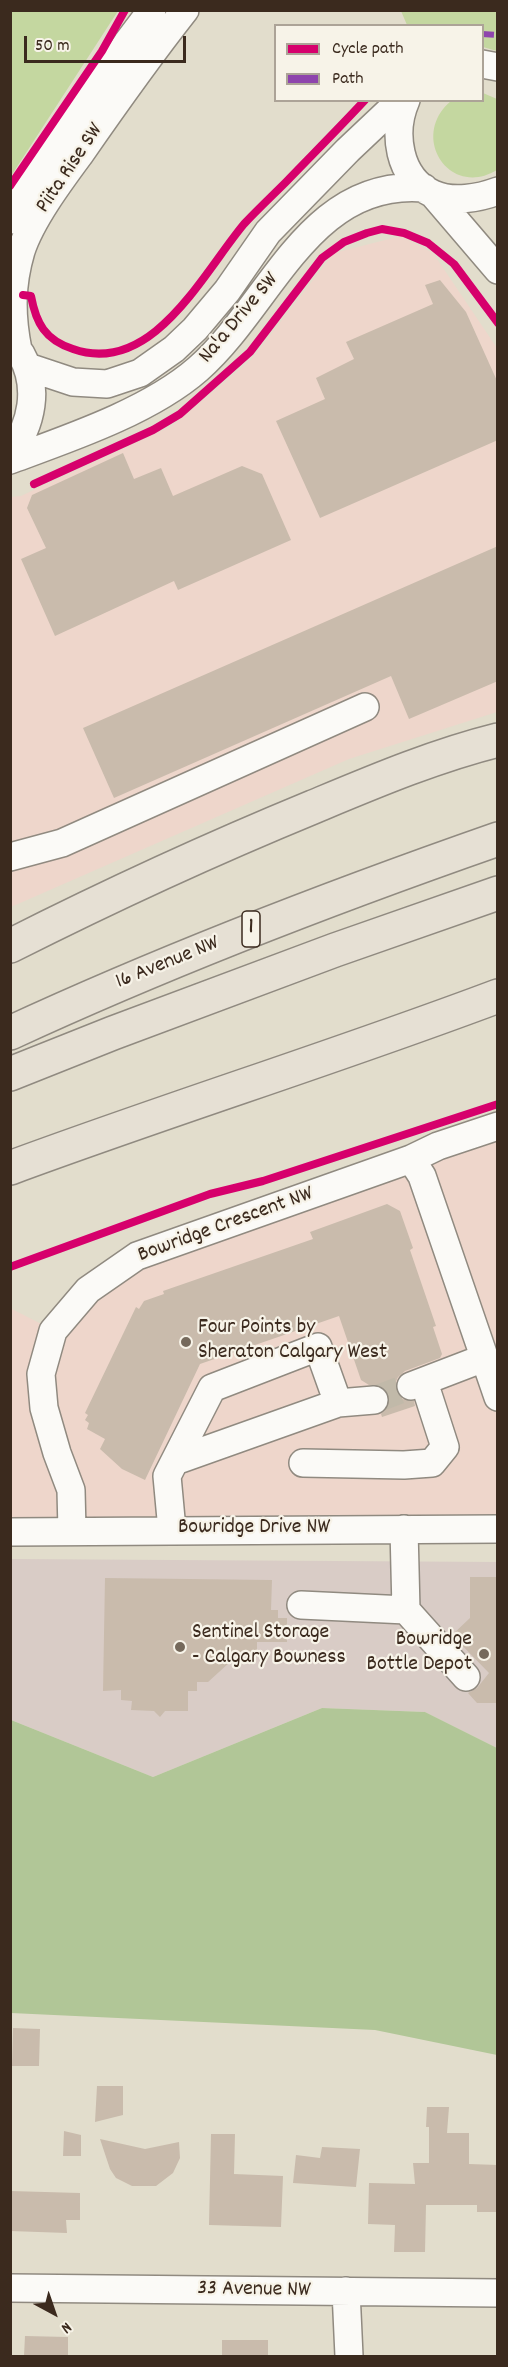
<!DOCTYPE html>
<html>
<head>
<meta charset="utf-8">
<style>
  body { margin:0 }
  #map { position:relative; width:508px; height:2367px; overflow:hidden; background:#e2ddcc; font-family:Dekko,sans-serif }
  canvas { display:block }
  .frame { position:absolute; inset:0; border:12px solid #3b2a1e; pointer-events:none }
  .legend { position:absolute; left:274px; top:24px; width:210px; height:78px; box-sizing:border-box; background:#f7f3e8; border:2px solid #aca397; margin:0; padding:8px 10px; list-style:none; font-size:18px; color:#3b2a1e }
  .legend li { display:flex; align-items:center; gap:12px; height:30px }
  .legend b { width:30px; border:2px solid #aca397 }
  .north { position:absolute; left:24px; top:2283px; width:60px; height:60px; -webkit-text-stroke:4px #f7f3e8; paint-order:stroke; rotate:140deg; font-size:16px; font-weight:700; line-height:24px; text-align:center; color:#3b2a1e }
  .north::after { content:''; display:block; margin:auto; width:21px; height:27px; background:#3b2a1e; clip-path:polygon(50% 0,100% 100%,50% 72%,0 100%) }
  .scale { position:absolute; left:24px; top:36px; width:162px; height:27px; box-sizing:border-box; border:3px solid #3b2a1e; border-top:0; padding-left:8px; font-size:18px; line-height:21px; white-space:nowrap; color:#3b2a1e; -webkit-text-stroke:4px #f7f3e8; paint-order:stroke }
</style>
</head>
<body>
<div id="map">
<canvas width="508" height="2367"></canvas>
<div class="frame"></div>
<ul class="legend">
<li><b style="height:8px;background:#d6006c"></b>Cycle path</li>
<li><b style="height:8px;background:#8e44ad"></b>Path</li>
</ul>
<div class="north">N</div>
<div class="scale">50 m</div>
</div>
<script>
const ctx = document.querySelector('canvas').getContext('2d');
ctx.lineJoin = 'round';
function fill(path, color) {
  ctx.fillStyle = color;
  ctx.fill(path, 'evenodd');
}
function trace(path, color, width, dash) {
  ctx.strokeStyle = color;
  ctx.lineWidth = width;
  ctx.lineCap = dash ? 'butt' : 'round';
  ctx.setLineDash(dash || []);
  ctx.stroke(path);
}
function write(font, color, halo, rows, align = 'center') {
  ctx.font = font + ' Dekko,sans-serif';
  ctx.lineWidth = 4.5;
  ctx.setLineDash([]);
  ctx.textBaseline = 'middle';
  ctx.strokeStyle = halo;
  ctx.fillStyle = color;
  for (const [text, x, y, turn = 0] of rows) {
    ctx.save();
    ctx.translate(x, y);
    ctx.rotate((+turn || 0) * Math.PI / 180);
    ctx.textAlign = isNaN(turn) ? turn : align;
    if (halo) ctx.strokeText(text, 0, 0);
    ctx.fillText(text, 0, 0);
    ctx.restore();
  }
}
fill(new Path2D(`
  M401 236 433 253 497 348V712L349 759 11 907V497L21 496 172 426 251 360 334 253Z
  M497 1135V1529L11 1532 10 1308 53 1330 137 1256Z`), '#eed6cb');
fill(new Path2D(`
  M10 1559 497 1562V1748L425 1712 322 1708 153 1777 11 1720Z`), '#d9ccc6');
fill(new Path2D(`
  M11 10 118 11 11 176 10 11Z
  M401 11H497V51L483 47 482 26 407 25Z
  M483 93 497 99V170C449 199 409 136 451 101L482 100Z`), '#c4d7a0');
fill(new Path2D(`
  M322 1708 425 1712 497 1748V2055L375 2030 11 2013V1720L153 1777Z`), '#b1c697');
fill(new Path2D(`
  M440 280 466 312 498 383V440L320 518 276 421 325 399 316 378 354 359 346 342 433 304 425 285Z
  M123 453 134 479 161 468 173 496 242 466 262 474 291 540 178 590 174 581 55 636 21 559 46 548 27 508 32 495Z
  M498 546V681L409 719 391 676 114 798 83 728Z
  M387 1204 400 1211 413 1248 410 1250 436 1326 433 1327 442 1354 440 1358 405 1371 398 1377 395 1384 397 1392 402 1399 414 1401 415 1406 382 1417 381 1414 388 1406 390 1399 387 1392 380 1386 369 1385 361 1380 339 1316 200 1364 145 1480 122 1469 100 1449 105 1439 87 1429 89 1423 85 1420 88 1415 85 1413 136 1307 139 1309 144 1301 164 1294 163 1291 313 1239 310 1232Z
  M470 1577H498V1703H477L468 1693 477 1688 489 1673 452 1635 470 1618Z
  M105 1578 272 1580 271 1610H278V1618H287V1642H257V1652H237V1662H230L208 1682H197V1691H188V1711H165L160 1717 154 1711 131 1710 132 1701 121 1700V1690L103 1691Z
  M13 2028 40 2029 39 2066H12Z
  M97 2086H123V2115L95 2122Z
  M427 2107H449L447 2133H469V2164L498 2165V2212H477V2205H426L425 2252H394L395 2225 368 2224 369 2183 415 2184 413 2163H429V2127H426Z
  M64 2131 81 2135V2156H63Z
  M211 2134H235L234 2174 283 2176 281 2227 209 2225Z
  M100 2139 145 2149 179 2142 180 2158 173 2173 156 2186H132L116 2178 110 2169Z
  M322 2147 360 2149 356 2187 293 2183 296 2155 320 2158Z
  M10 2191 80 2193V2220H66L67 2233 10 2231Z
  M25 2336 68 2337V2356H24Z
  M222 2340H268V2356H222Z`), '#c9bbac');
trace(new Path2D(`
  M374 1400 411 1386`), '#c1b9a9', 27, [27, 14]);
const minor = new Path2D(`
  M482 64 498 67
  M406 100C392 132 398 178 433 194 453 203 479 198 498 191
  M433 194 498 270
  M10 220 26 191 127 43 152 10
  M18 350C11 315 11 285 21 251 31 220 60 181 80 154 114 105 148 57 185 10
  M28 367 73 382 107 384 140 373 174 349 195 329 227 291 268 232 348 150 401 100
  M10 454C32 425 40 387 21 354
  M10 460C70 438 150 411 198 369 271 305 309 178 424 188
  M10 857 62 843 365 707
  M411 1159 422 1176 498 1397
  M411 1386 484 1358
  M338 1403 374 1400
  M303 1463 404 1465 432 1463 445 1447 424 1382
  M172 1530 167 1476 212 1388 318 1347 338 1403 175 1461
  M72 1531 71 1490 57 1453 44 1408 41 1374 53 1331 88 1290 137 1256 411 1159 438 1146 498 1126
  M10 1532 498 1529
  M301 1605 406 1610 404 1529
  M406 1610 466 1677
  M10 2288 498 2293
  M346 2291 349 2356`);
const highway = new Path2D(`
  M10 946C109 896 211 849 313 807 373 782 434 756 498 740
  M10 1033C170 959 332 897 498 839
  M10 1074 113 1033 335 950 498 893
  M10 1168C172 1108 336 1057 498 996`);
trace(minor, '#908a80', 30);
trace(highway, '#908a80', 36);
trace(minor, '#fbfaf7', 27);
trace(highway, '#e6e0d4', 33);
trace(new Path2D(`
  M482 34 498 35`), '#8e44ad', 6, [12, 6]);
trace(new Path2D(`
  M10 186 102 51 125 10
  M23 295 31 296C36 323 45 340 73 349 152 377 203 273 244 224 257 210 272 196 286 182 312 155 339 128 365 100
  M34 484 153 430 180 414 250 352 322 258 344 242 367 233 382 229 404 233 428 243 454 264 498 323
  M10 1267 210 1194 263 1181 498 1104`), '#d6006c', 8);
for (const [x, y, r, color] of [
  [186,1342,6,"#75695b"],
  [180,1647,6,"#75695b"],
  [484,1654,6,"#75695b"]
]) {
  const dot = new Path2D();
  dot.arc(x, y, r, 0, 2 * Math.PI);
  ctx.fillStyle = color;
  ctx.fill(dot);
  trace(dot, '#f7f3e8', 2);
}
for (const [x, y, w] of [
  [251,929,18]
]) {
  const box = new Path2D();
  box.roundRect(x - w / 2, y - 18, w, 36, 4.5);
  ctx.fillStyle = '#f7f3e8';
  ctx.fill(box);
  trace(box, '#3b2a1e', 1.5);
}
write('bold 21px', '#3b2a1e', null, [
  ["1",251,929]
]);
write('22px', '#3b2a1e', '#f7f3e8', [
  ["Piita Rise SW",71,169,-56],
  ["Na'a Drive SW",240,319,-50],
  ["16 Avenue NW",168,964,-22],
  ["Bowridge Crescent NW",226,1226,-20],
  ["Bowridge Drive NW",254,1529],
  ["33 Avenue NW",254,2291,1]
]);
write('22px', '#3b2a1e', '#f7f3e8', [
  ["Four Points by",198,1329],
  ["Sheraton Calgary West",198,1354],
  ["Sentinel Storage",192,1634],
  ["- Calgary Bowness",192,1659],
  ["Bowridge",472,1641,"right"],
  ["Bottle Depot",472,1666,"right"]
], 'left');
</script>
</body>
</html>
